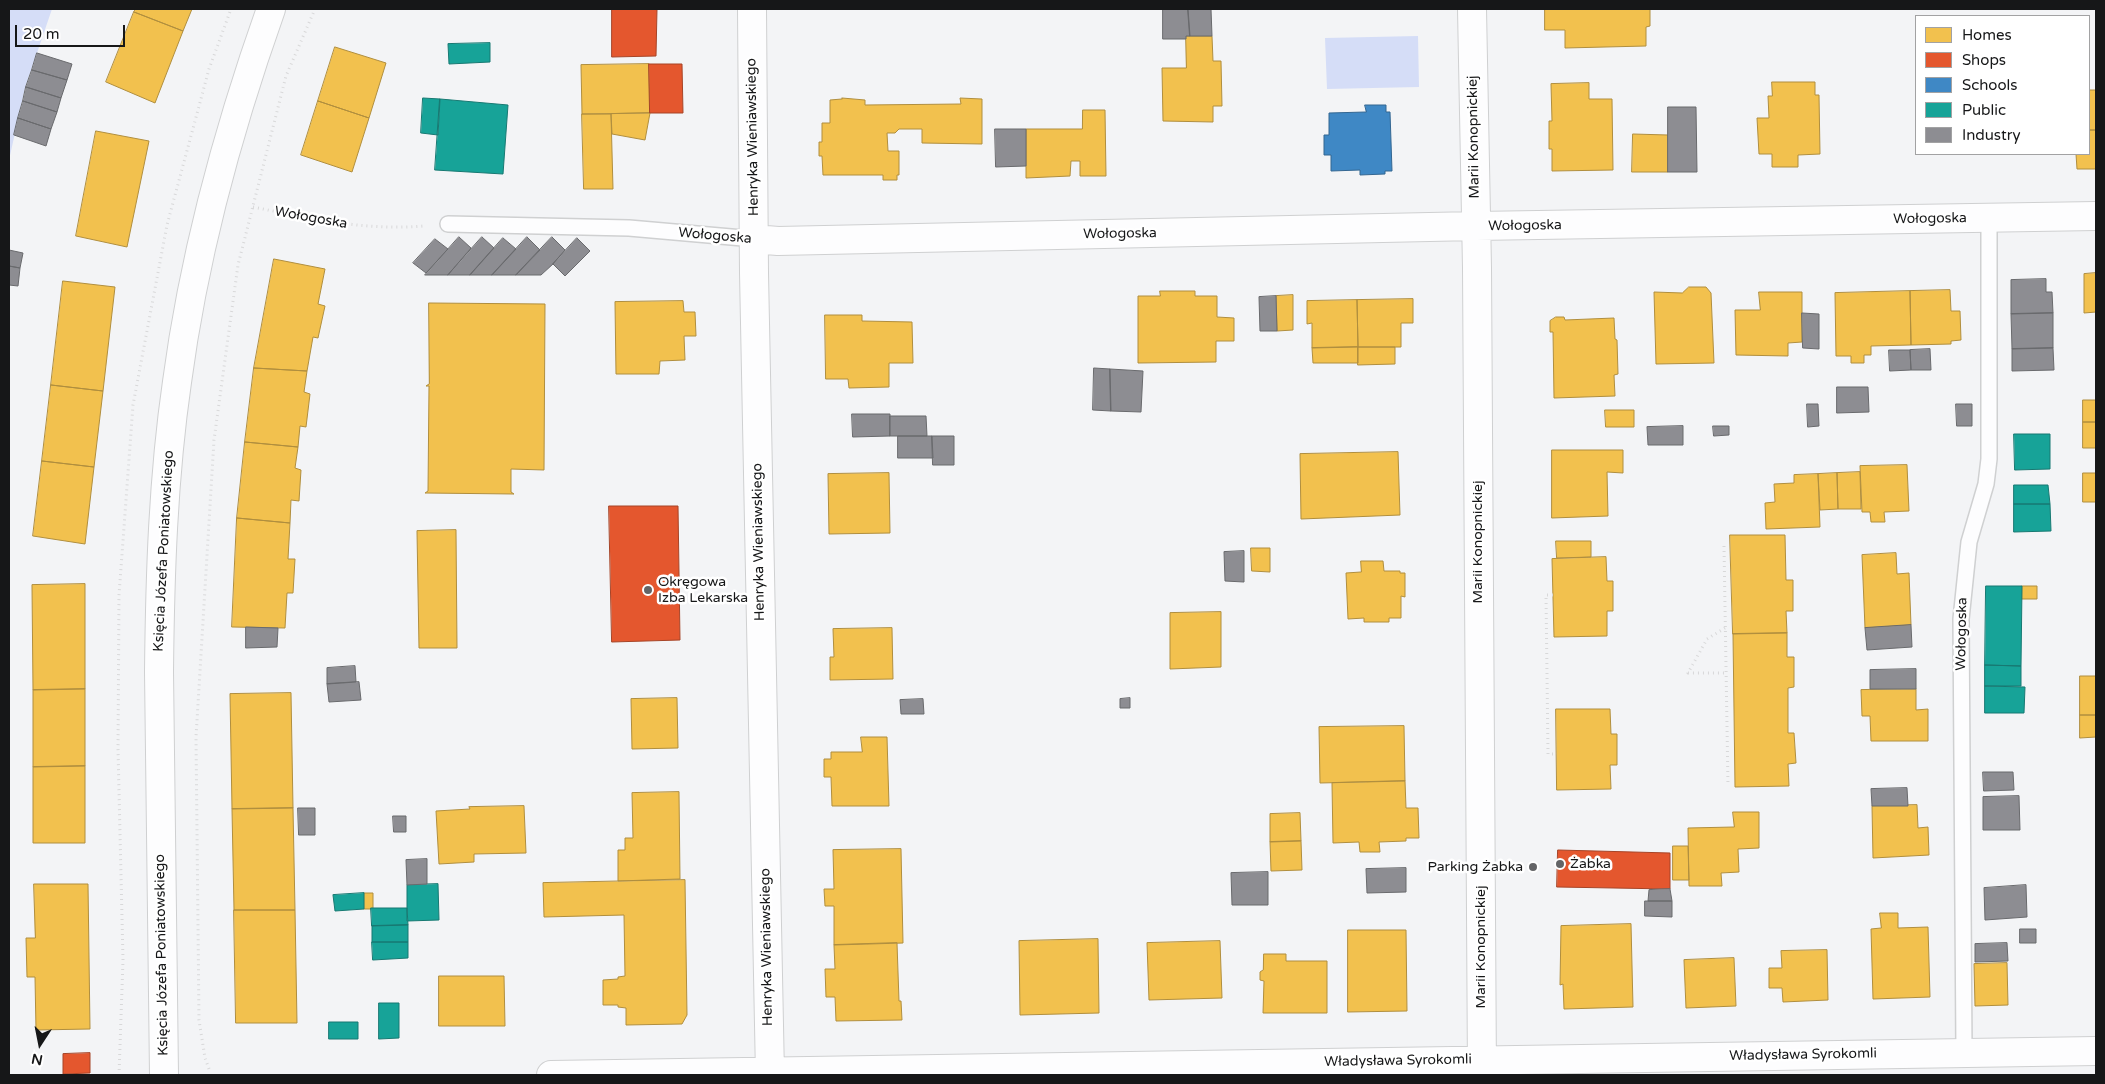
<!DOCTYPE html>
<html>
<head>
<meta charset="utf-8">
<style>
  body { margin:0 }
  #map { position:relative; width:2105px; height:1084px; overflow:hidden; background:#f3f4f6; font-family:"Varela Round",sans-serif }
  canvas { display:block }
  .frame { position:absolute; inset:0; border:10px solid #161718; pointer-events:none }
  .legend { position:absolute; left:1915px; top:15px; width:175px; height:140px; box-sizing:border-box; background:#fff; border:1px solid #a2a2a3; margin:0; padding:6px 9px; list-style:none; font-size:15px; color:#161718 }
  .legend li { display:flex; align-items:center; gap:10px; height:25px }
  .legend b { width:25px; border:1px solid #a2a2a3 }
  .north { position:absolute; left:15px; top:1019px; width:50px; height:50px; -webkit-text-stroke:4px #fff; paint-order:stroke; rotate:191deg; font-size:14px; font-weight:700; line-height:20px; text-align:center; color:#161718 }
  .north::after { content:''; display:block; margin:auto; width:18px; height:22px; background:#161718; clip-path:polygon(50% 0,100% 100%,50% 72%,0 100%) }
  .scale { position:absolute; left:15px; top:25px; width:110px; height:22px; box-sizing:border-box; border:2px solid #161718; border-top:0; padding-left:6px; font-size:15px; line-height:18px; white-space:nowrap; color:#161718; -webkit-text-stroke:4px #fff; paint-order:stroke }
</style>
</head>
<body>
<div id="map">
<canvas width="2105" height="1084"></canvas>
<div class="frame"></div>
<ul class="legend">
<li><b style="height:14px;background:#f2c14e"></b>Homes</li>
<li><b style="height:14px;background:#e4572e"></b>Shops</li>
<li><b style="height:14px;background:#3f88c5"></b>Schools</li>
<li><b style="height:14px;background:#17a398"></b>Public</li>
<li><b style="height:14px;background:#8d8d92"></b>Industry</li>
</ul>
<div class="north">N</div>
<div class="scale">20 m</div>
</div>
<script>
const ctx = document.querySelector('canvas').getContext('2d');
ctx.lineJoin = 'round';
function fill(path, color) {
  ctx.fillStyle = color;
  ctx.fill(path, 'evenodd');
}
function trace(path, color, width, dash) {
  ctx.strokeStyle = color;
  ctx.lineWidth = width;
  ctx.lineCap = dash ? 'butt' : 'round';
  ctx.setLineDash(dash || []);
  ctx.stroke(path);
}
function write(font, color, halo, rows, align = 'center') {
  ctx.font = font + ' "Varela Round",sans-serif';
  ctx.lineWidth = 5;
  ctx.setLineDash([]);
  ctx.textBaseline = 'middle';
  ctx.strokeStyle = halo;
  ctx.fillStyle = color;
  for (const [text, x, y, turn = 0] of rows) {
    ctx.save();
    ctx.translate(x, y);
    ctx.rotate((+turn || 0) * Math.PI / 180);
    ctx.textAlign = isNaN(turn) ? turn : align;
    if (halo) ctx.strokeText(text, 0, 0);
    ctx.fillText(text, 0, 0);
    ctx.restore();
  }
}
fill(new Path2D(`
  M9 9H52L25 88 9 160Z
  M1418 36 1419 87 1327 89 1325 38Z`), '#d5ddf7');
const homes = new Path2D(`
  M136 9H192L183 31 134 12Z
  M1545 9H1650V26L1646 27V46L1565 48V30H1545Z
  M134 12 183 31 155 103 106 82Z
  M1186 36H1212L1213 61H1221L1222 106H1213V122L1163 121 1162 68H1186Z
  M335 47 386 63 369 118 318 101Z
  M649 64 650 113 582 114 581 65Z
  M1772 82H1815V95H1819L1820 154 1798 155V167H1772V154H1759L1757 118H1769L1768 96H1772Z
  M1589 83V99H1612L1613 170 1552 171V149H1549V121H1552L1551 84Z
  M2089 90H2096V130H2089Z
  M842 98 865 100V105L961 104 960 98 982 99V144L922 143V129H899L895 133H887L888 151H899V175H897V180H883V175H823L822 156H819V142H822V123H830V100L842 99Z
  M318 101 369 118 352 172 301 155Z
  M1083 110H1105L1106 176H1080V161H1071L1070 176 1026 178V129H1082Z
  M650 113 645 140 612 134 611 114Z
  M582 114H611L613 189H584Z
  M2089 130H2096V169H2077L2076 154H2089Z
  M96 131 149 141 127 247 76 236Z
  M1633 134 1668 135V172H1632Z
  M274 259 325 269 318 304 325 306 318 338 313 337 307 371 254 368Z
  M2096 273V312L2084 313V274Z
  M63 281 115 287 103 391 51 385Z
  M1689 287H1706L1711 293 1714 363 1656 364 1654 292 1682 293Z
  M1950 290 1951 311H1960L1961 340 1951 341V344L1911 345 1910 291Z
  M1160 291H1195V296H1217V317L1234 318V341H1216V362L1138 363V296H1160Z
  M1910 291 1911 345 1871 346V355H1864V363H1851V356H1836L1835 293Z
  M1759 292H1802V342L1788 343V356L1736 355 1735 310H1760Z
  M1293 295V330L1277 331 1276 296Z
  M1413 299V323H1401V347H1358L1357 300Z
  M1357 300 1358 347 1312 348V323L1307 324V301Z
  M683 301 684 312H695L696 336H684L685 360 660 361 659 374H616L615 302Z
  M429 303 545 304 544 470 511 469V492L514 494 425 493 428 491 429 386H426L429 384Z
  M825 315H862V321L912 322 913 363H889V387L849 388 848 379H826Z
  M1556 317H1564L1565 320 1614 318 1615 339 1617 340 1618 374 1614 375 1615 396 1554 398 1553 332H1550V321Z
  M1358 347H1395V364L1358 365Z
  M1358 347V363H1313L1312 348Z
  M254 368 307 371 304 392 310 394 306 427 300 426 298 447 245 442Z
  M51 385 103 391 94 467 42 461Z
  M2083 400H2096V422H2083Z
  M1605 410H1634V427H1606Z
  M2083 422H2096V448H2083Z
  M245 442 298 447 295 468 301 470 299 501 291 500 290 523 237 518Z
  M1552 450H1623V473L1607 472 1608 516 1552 518Z
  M1398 452 1400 515 1301 519 1300 454Z
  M42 461 94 467 85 544 33 536Z
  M1907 465 1909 511 1884 512 1885 522H1871L1870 512H1862L1860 466Z
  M1860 472 1861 509H1838L1837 473Z
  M889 473 890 533 829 534 828 474Z
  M1837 473 1838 509 1820 510 1818 474Z
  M2083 473H2096V502H2083Z
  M1818 474 1820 527 1766 529 1765 503 1775 502 1774 484 1794 483V475Z
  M237 518 290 523 288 559H295L293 593H287L285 628 232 627Z
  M456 530 457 648H419L417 531Z
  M1730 535H1785L1786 580H1793V611H1786L1787 633 1733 634Z
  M1556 541H1591V557L1557 558Z
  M1251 548H1270V572L1252 571Z
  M1896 553 1897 574 1909 573 1911 625 1865 628 1862 555Z
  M1606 557 1607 581H1613V611H1607V636L1554 637 1552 559Z
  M1361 561H1383L1384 571H1400V573H1405V597L1401 596V618H1389V622H1364V618L1348 619 1346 573 1361 572Z
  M85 584V689L33 690 32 585Z
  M2022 586H2037V599H2022Z
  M1221 612V667L1170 669V613Z
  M892 628 893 679 830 680V657H834L833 629Z
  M1787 633V657H1794V687L1788 688V733H1794L1796 763 1788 764 1789 786 1735 787 1733 634Z
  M2080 676H2096V715H2080Z
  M85 689V766L33 767V690Z
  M1916 689V710L1928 709V741H1871L1870 716H1862L1861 690Z
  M291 693 293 808 232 809 230 694Z
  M677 698 678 748 632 749 631 699Z
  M1556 709H1610L1611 734H1617V765H1610L1611 789 1557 790Z
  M2080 715H2096V737L2080 738Z
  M1404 726 1405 781 1320 783 1319 727Z
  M861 737H887L889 806H832L831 777H824V759H831V752H862Z
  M85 766V843H33V767Z
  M1405 781 1406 808H1418L1419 838H1406V841L1379 842 1380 852H1360L1359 842 1333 843 1332 783Z
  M679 792 680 879 618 881V850H625V838H633L632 793Z
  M1917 805 1918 828 1928 827 1929 855 1873 858 1872 806Z
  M524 806 526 853 474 854V862L439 864 436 811 470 809 469 807Z
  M293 808 295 910H234L232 809Z
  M1733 812H1759V848L1738 849 1739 872 1721 873 1722 886H1689L1688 828 1734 827Z
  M1300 813 1301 841 1270 842V814Z
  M1301 841 1302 870 1271 871 1270 842Z
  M1673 846H1688L1689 880H1673Z
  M901 849 903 943 834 945V906H825L824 889H834L833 850Z
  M685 880 687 1015 682 1024 626 1025V1008L618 1007V1005H603V980L618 979V977L625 976 624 915 544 917 543 883Z
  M34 884H88L90 1029 36 1030 35 977H27L26 938H35Z
  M364 893H373V909H364Z
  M234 910H295L297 1023H236Z
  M1880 913H1898V928L1928 927 1930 997 1873 999 1871 929 1881 928Z
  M1631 924 1633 1007 1564 1009 1563 984 1560 985 1561 926Z
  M1348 930H1406L1407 1011 1348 1012Z
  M1098 939 1099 1013 1020 1015 1019 941Z
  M1220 941 1222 998 1149 1000 1147 943Z
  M897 943 899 1001H901L902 1020 836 1021 835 997H826L825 969H835L834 945Z
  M1827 950 1828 1000 1783 1002 1782 988H1769V968H1782L1781 951Z
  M1264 954H1286V961H1327V1013H1263L1264 981 1260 980V972L1263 970Z
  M1734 958 1736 1006 1686 1008 1684 960Z
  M2007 963 2008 1005 1975 1006 1974 964Z
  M439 976H504L505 1026H439Z`);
fill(homes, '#f2c14e');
trace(homes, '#b08e3e', 1);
const shops = new Path2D(`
  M612 9H657L656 56 612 57Z
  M649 64H682L683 113H650Z
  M609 506H678L680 640 612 642Z
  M1558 850 1670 853V889L1557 887Z
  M90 1053V1073L63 1074V1054Z`);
fill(shops, '#e4572e');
trace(shops, '#a64427', 1);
const schools = new Path2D(`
  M1365 105H1386V112H1390L1392 171H1385V174L1360 175V170L1331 171V155H1324V135H1329V113L1366 112Z`);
fill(schools, '#3f88c5');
trace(schools, '#336691', 1);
const public = new Path2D(`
  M490 43V62L449 64 448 44Z
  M423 98 440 99 438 135 421 133Z
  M440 99 508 105 503 174 435 170Z
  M2014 434H2050V469L2015 470Z
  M2014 485H2048L2050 504H2014Z
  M2014 504H2050L2051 531 2014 532Z
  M1986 586H2022L2021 666 1985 665Z
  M1985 665 2021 666V686H1985Z
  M1985 686 2025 687 2024 713H1985Z
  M438 884 439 920 407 921V885Z
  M364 893V909L335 911 333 895Z
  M371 908H407L408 925 372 926Z
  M408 925V942H372V926Z
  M372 942H408V958L373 960Z
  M379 1003H399V1038L379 1039Z
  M329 1022H358V1039H329Z`);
fill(public, '#17a398');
trace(public, '#177972', 1);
const industry = new Path2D(`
  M1163 9H1188L1190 36H1186V39H1163Z
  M1188 9H1211L1212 36H1190Z
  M37 53 72 64 67 80 32 70Z
  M32 70 67 80 61 98 26 87Z
  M26 87 61 98 57 112 23 101Z
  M23 101 57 112 51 129 18 118Z
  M1668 107H1696L1697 172H1668Z
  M18 118 51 129 46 146 14 135Z
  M995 129H1026V166L996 167Z
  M459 237 471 248 448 275H425Z
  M482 237 494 248 470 275H448Z
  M527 237 540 250 516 275H492Z
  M552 237 565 250 553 264 541 275H516Z
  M503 238 516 249 492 275H470Z
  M577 238 590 251 565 276 553 264Z
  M435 239 448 249 426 273 413 263Z
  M9 250 23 253 20 268 9 266Z
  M9 266 20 268 18 286 9 285Z
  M2046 279V292H2052L2053 313 2011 314V280Z
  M1276 296 1277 331H1260L1259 297Z
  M1802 313 1819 314V349L1803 348Z
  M2053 313V348L2012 349 2011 314Z
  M2053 348 2054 370 2012 371V349Z
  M1930 349 1931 370H1911L1910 350Z
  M1889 350H1910L1911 370 1890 371Z
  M1094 368 1110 369 1111 411 1093 410Z
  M1110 369 1143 371 1141 412 1111 411Z
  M1837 387H1868L1869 412 1837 413Z
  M1807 404H1818L1819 426 1808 427Z
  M1956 404H1972V426H1957Z
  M852 414H890V436L853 437Z
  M890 416H926L927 436H890Z
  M1683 426V445H1648L1647 427Z
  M1713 426H1729V435L1714 436Z
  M898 436H932L933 458H898Z
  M932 436H954V465H933Z
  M1244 551V582L1225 581 1224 552Z
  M1911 625 1912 647 1867 650 1865 628Z
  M246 627 278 628 277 647 246 648Z
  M355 666 356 682 327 684V668Z
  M1916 669V689H1870V670Z
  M359 682 361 700 329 702 327 684Z
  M1130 698V708H1120V699Z
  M923 699 924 714H901L900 700Z
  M1983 772H2013L2014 790 1984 791Z
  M1907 788 1908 806H1872L1871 789Z
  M2019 796 2020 830H1983V797Z
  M298 808H315V835H299Z
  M393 816H406V832H394Z
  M427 859V884L407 885 406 860Z
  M1406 868V892L1367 893 1366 869Z
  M1268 872V905H1232L1231 873Z
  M2026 885 2027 917 1985 920 1984 888Z
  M1670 889 1672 901H1648L1649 890Z
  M1645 901H1672V917L1645 916Z
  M2020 929H2036V943H2020Z
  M2007 943 2008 961 1975 962V944Z`);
fill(industry, '#8d8d92');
trace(industry, '#696a6d', 1);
const lane = new Path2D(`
  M448 224 629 228 754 239
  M1964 1052 1961 619 1969 542 1986 484 1989 459V218`);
const street = new Path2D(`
  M752 9 754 273 770 1075
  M1472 9 1477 268 1482 1075
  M754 239 778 241 1476 226 2096 216
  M551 1075 2096 1051`);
const secondary = new Path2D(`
  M164 1075 159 672C160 575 163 478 177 382 194 254 228 130 271 9`);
trace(lane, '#cfd0d1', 18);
trace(street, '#cfd0d1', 30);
trace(secondary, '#cfd0d1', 30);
trace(new Path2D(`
  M253 207C309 218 365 231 423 226
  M1724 546 1728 786
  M1553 595H1546L1548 754H1557
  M1725 628 1707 639 1688 673H1726
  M209 1069 205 1058 199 1020 196 737 214 440 238 265 286 76 315 9
  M119 1075 123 960 118 749 119 595 133 405 167 225 209 69 231 9`), '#d8d8d9', 3, [1, 4]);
trace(lane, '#fdfdfe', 15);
trace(street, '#fdfdfe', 28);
trace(secondary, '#fdfdfe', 28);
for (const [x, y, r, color] of [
  [648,590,5,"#636466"],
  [1560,864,5,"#636466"],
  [1533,867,5,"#636466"]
]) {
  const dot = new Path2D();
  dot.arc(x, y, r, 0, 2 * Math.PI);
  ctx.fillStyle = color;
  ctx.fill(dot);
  trace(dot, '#fff', 2);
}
write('14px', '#161718', '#fff', [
  ["Henryka Wieniawskiego",753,137,-91],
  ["Marii Konopnickiej",1474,137,-91],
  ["Wołogoska",311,218,10],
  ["Wołogoska",1930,219,-1],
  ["Wołogoska",1525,226,-1],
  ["Wołogoska",1120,234,-1],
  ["Wołogoska",715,236,5],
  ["Henryka Wieniawskiego",759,542,-91],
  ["Marii Konopnickiej",1478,542,-90],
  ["Księcia Józefa Poniatowskiego",164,551,-87],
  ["Wołogoska",1962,634,-89],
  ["Henryka Wieniawskiego",767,947,-91],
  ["Marii Konopnickiej",1481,947,-90],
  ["Księcia Józefa Poniatowskiego",162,955,-91],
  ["Władysława Syrokomli",1803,1055,-1],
  ["Władysława Syrokomli",1398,1061,-1]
]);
write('14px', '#161718', '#fff', [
  ["Okręgowa",658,582],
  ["Izba Lekarska",658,598],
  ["Żabka",1570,864],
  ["Parking Żabka",1523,867,"right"]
], 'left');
</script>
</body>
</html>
